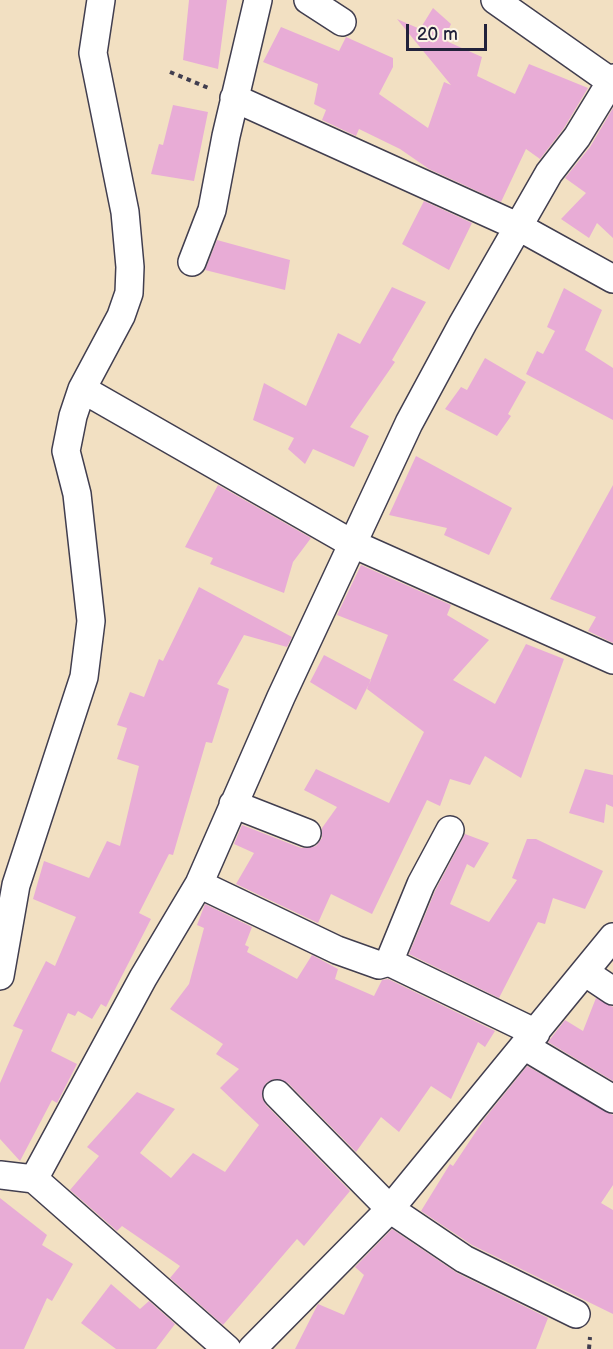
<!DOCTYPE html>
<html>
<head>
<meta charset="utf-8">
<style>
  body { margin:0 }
  #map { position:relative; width:613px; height:1349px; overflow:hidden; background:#f2e0c2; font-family:"Balsamiq Sans",sans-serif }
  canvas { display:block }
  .scale { position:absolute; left:406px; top:24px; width:81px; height:27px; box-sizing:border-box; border:3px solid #22223b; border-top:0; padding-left:8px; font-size:18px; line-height:21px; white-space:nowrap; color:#22223b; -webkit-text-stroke:4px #fcf5e5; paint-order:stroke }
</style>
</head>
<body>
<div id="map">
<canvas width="613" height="1349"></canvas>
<div class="scale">20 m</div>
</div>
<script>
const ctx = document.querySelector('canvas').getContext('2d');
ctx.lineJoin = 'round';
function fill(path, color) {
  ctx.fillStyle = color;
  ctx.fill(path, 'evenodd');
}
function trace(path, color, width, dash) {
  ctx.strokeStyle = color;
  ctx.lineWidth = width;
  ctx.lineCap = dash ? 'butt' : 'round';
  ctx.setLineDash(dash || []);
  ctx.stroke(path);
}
fill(new Path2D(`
  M189 0H227L218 69 183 60Z
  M433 8 451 24 444 40 482 57 477 76 515 94 529 64 588 88 564 128 540 159 526 149 501 202 429 169 400 149 359 129 356 136 322 120 326 110 314 104 318 84 263 62 281 27 339 51 346 37 393 58V67L379 94 428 128 444 82 451 85 397 19 420 29Z
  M173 105 208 112 194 181 151 174 159 144 163 145Z
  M613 108V238L597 223 589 238 561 219 586 193 565 178 590 147Z
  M424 201 472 223 449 270 402 244Z
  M217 240 290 260 285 290 205 270Z
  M392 287 426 302 392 360 395 362 350 427 369 436 354 467 313 449 305 464 288 449 294 438 253 420 264 383 306 406 338 333 360 344Z
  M564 288 602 310 585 350 613 368V420L526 374 537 351 543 354 555 331 547 327Z
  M485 358 526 382 508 414 511 416 497 436 445 409 461 387 467 390Z
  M416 456 512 508 489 555 444 535 447 528 389 515Z
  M218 485 311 538 293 562 284 593 210 564 213 558 185 547Z
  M613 485V643L588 631 596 617 550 599Z
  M361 565 451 605 447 615 489 640 453 680 495 704 526 644 564 659 521 778 485 756 470 785 450 779 440 806 427 800 372 914 331 894 318 923 236 884 254 853 234 844 242 825 301 848 316 846 322 838V828L337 807 304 790 316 769 389 803 424 732 367 689 388 635 337 615Z
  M199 587 292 637 287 647 244 635 217 684 229 689 212 743 206 742 173 855 169 854 139 913 151 919 106 1007 101 1004 92 1019 78 1011 75 1016 68 1013 51 1051 77 1064 57 1103 52 1100 20 1161 0 1139V1083L23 1030 13 1026 46 961 55 966 76 917 33 899 44 861 89 878 107 841 120 846 139 766 117 759 127 728 117 725 130 692 144 697 159 659 163 661Z
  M324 655 371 680 356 710 310 682Z
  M585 769 613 775V807L606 804 604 823 569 813Z
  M465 834 489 843 474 868 467 864 450 904 489 922 517 880 512 878 527 839H536L603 871 585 909 553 898 545 924 538 922 499 998 409 954 435 891Z
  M205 904 252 927 245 945 249 947 247 952 297 979 312 955 338 969 335 979 374 996 382 980 388 979 495 1031 485 1047 478 1042 451 1099 431 1086 399 1132 381 1117 356 1152 288 1083 274 1079 266 1083 262 1097 266 1105 350 1191 304 1246 297 1239 223 1325 170 1278 180 1266 122 1226 117 1231 70 1190 99 1156 87 1147 137 1092 175 1109 140 1153 171 1178 193 1153 225 1172 259 1125 220 1088 239 1069 216 1054 223 1044 170 1009 189 984 204 928 197 925Z
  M596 998 613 1007V1081L548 1042 565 1020 583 1031Z
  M527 1066 613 1115V1185L601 1203 613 1210V1314L472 1245 421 1211 450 1164 453 1166 485 1118Z
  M0 1198 47 1235 42 1245 73 1264 52 1301 47 1298 24 1349H0Z
  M392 1229 457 1273 548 1318 536 1349H295L318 1304 344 1315 364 1275 355 1267Z
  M111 1284 140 1309 149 1301 175 1324 156 1349H116L81 1323Z`), '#e8acd6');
const minor = new Path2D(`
  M308 0 342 22
  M495 0 610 81
  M234 98 519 227 613 279
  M192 262 212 210 226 136 258 0
  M82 389 351 543 613 660
  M233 804 307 833
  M450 830 421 884 389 962 536 1033
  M199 884 337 950 379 965 389 962
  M586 973 613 991
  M0 976 16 885 84 677 91 621 77 494 66 451 73 416 82 389 121 316 129 293 130 267 125 212 93 53 101 0
  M524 1046 613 1099
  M277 1094 390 1209 464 1259 576 1314
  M0 1175 34 1179
  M227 1349 34 1179 143 978 199 884 281 697 409 423 463 323 549 173 577 137 613 78
  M252 1349 390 1209 613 937`);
trace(minor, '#413e4f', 30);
trace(new Path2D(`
  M170 72 211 89
  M589 1349 590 1337`), '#413e4f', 4, [4.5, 4.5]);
trace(minor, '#fff', 27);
</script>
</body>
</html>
